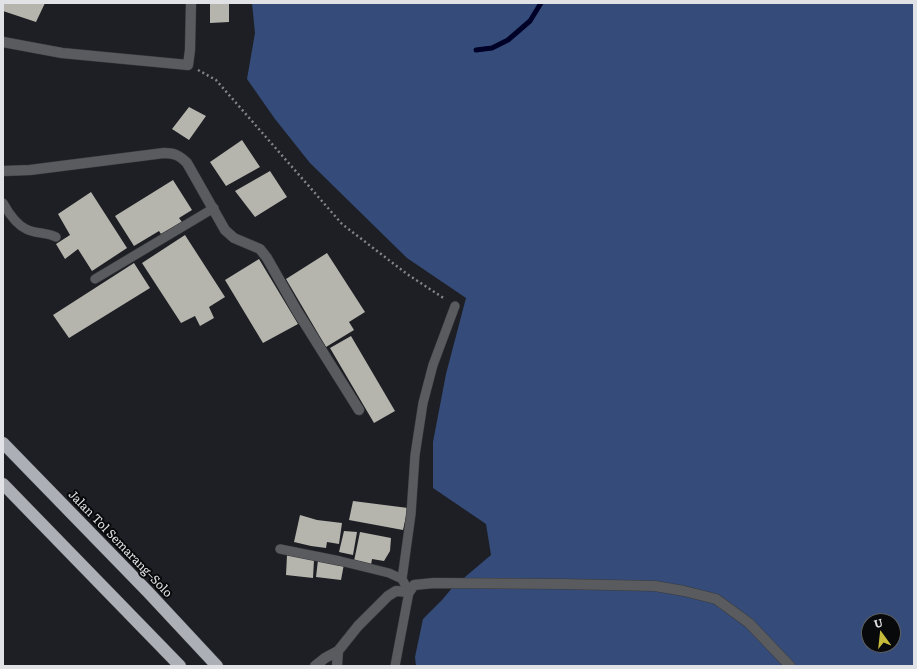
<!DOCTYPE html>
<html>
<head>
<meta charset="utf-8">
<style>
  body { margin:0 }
  #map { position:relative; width:917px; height:669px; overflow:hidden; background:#1d1f24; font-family:Literata,serif }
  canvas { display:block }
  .frame { position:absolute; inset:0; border:4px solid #e0e2e5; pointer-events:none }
  .north { position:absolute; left:861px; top:613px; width:40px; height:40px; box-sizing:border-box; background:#08090b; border:1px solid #5e6062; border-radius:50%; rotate:345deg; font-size:11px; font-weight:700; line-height:16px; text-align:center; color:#e0e2e5 }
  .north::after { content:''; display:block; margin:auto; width:14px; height:18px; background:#c7bb3b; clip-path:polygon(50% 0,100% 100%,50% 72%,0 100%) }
</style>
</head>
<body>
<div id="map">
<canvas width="917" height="669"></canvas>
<div class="frame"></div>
<div class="north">U</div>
</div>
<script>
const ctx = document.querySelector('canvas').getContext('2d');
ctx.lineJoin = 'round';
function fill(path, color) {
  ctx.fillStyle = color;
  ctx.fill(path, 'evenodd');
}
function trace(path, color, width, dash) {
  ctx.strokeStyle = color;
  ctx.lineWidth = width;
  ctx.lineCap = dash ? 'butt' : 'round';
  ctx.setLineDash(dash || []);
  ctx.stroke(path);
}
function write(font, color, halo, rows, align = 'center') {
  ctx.font = font + ' Literata,serif';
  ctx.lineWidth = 4;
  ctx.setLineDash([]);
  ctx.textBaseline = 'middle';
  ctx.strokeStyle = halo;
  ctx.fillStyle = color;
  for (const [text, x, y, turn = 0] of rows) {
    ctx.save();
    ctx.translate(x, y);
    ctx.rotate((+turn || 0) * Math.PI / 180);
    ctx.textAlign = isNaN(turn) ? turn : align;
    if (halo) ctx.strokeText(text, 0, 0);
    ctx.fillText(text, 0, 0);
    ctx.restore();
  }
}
fill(new Path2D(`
  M252 3H914V666H416L415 657 423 619 442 600 452 588 491 555 486 524 433 488V442L446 374 466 298 407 258 310 163 275 119 247 79 255 33ZM869 621H893V645H869Z`), '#354c7a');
trace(new Path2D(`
  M476 50 492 48 508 40 530 21 541 3`), '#000126', 5);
fill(new Path2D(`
  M3 3H45L36 22 3 11Z
  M210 3H229V22L210 23Z
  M189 107 206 116 189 140 172 129Z
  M242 140 260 167 226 186 210 162Z
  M270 171 287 197 255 217 235 191Z
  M173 180 192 210 179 218 182 222 174 227 161 234 159 231 134 246 115 216Z
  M91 192 127 248 92 271 78 249 65 259 56 244 70 235 58 214Z
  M185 235 225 297 209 307 214 318 200 326 195 316 181 323 142 263Z
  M327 253 365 312 349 322 354 330 326 347 286 279Z
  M259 259 298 324 263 343 225 280Z
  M134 263 150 288 69 338 53 315Z
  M351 336 395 411 374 423 330 348Z
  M353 501 408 508 403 530 349 520Z
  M300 515 317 520 342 523 339 544 327 542 326 548 311 546 294 542Z
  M344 531 357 532 353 555 339 552Z
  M360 532 391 538 390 551 384 561 372 559 371 565 354 561Z
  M287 555 314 560 313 578 286 575Z
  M318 560 344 564 341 580 316 577Z`), '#b5b5ad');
const service = new Path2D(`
  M3 203C8 212 17 225 26 229 35 234 47 232 56 237
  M95 279 214 208
  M280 549 340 561 389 573 402 579
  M395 666 409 592 402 579 411 514 415 455 423 403 433 365 455 306`);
const minor = new Path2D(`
  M3 42 62 53 188 65 190 50 191 3
  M3 171 30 170 164 153C174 153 179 155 187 163L225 230 234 238 260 249 267 258 297 311 359 410`);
const tertiary = new Path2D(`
  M315 666 325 658 338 651 358 626 388 596 396 591 409 592 414 585 434 583 562 584 655 586 684 591 716 599 749 623 790 666
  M337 666 338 651`);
const motorway = new Path2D(`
  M3 443 148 592 217 666
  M3 484 180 666`);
trace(service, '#383a3f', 10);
trace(minor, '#383a3f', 11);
trace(tertiary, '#383a3f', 11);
trace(motorway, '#383a3f', 13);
trace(new Path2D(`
  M198 70 216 80 342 224 407 274 445 299`), '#838589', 2.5, [2, 3]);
trace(service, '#5a5b5e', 9);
trace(minor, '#5a5b5e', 10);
trace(tertiary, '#5a5b5e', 10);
trace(motorway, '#acb0b6', 12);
write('12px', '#e0e2e5', '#08090b', [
  ["Jalan Tol Semarang–Solo",120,544,46]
]);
</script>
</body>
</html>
